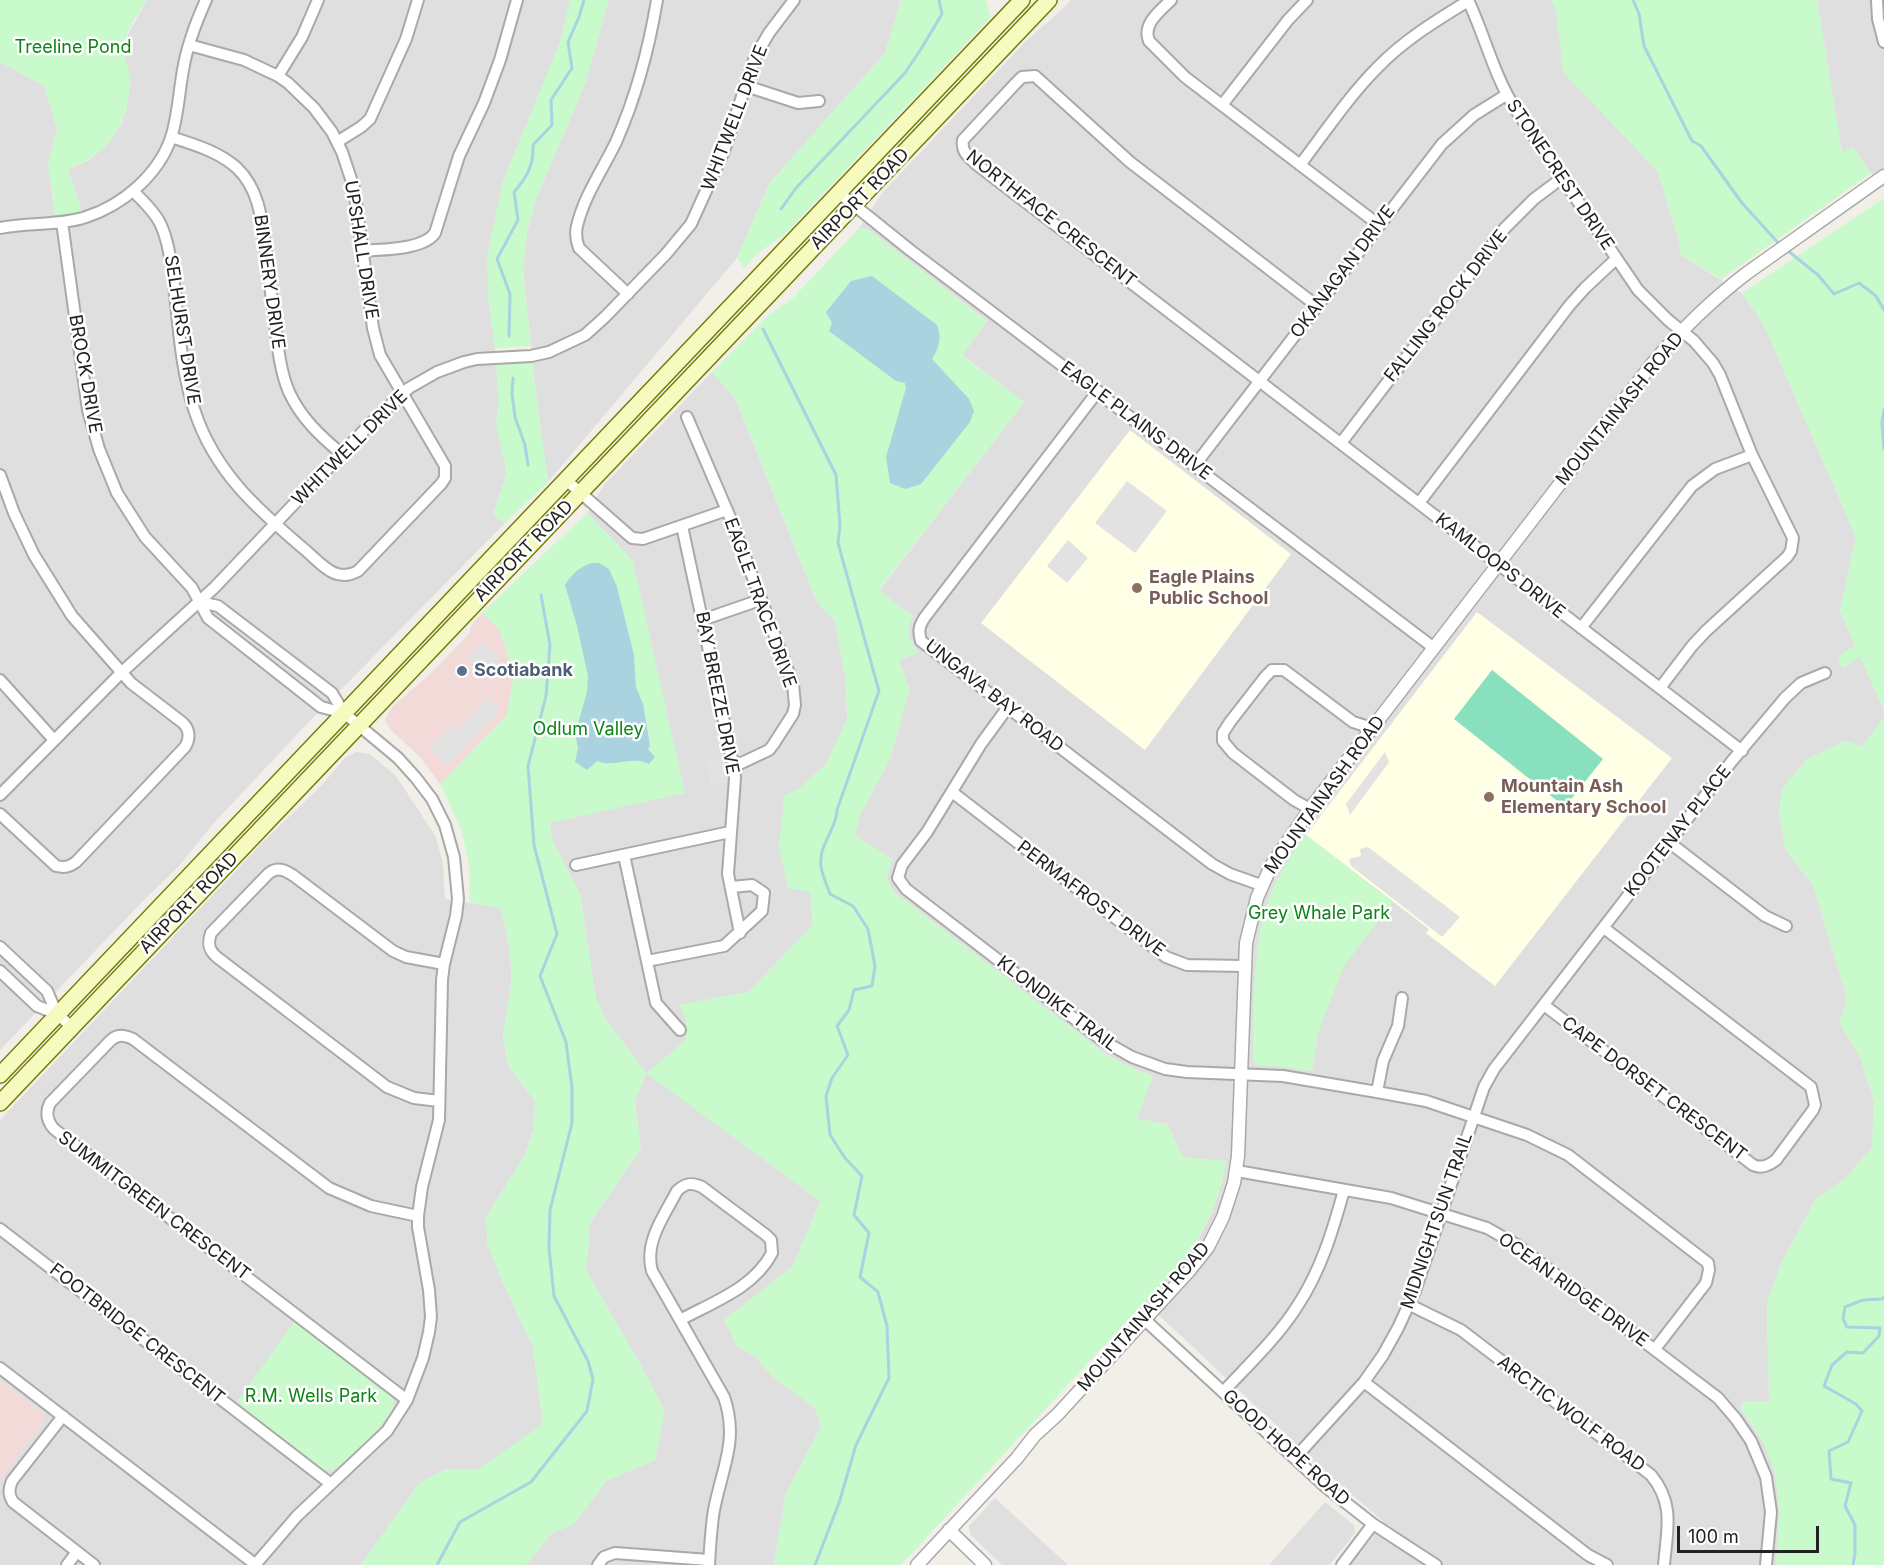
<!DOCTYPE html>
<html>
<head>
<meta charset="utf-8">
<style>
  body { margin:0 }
  #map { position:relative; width:1884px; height:1565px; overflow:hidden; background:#f2efe9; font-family:Inter,sans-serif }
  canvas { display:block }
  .scale { position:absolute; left:1677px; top:1526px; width:142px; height:27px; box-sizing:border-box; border:3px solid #222; border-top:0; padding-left:8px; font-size:18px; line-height:21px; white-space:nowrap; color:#222; -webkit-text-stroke:4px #fff; paint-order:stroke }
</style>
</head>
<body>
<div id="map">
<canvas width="1884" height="1565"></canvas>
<div class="scale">100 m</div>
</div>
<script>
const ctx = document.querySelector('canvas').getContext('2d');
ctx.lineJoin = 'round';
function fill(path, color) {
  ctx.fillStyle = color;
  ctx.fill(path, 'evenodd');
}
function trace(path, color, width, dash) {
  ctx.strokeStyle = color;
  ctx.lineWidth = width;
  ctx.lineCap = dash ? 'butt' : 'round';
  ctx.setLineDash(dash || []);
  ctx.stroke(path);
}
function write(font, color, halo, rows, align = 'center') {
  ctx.font = font + ' Inter,sans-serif';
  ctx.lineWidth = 5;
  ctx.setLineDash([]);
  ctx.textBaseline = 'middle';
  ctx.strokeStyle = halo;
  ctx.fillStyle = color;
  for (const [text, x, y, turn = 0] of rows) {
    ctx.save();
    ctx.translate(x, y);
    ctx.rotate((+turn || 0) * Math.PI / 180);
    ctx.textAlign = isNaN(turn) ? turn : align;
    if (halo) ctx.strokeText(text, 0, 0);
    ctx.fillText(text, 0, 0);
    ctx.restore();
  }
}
fill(new Path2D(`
  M147 0H570L561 39 488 294 495 348 499 403 496 424 507 473 493 515 505 523 306 725 213 824 179 866 143 901 0 1050V62L44 86 57 129 48 164 55 216 82 212 68 169 89 160 105 147 121 125 127 106 125 59 122 45Z
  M609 0H901L885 53 769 184 737 258 548 482 536 395 523 270 527 233 536 199 585 84Z
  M1071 0H1552L1556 11 1641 153 1658 172 1679 241 1681 255 1742 293 1764 325 1856 537 1840 611 1884 710V717L1862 747 1783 787 1779 813 1785 849 1813 885 1847 998 1840 1023 1860 1057 1874 1102 1872 1147 1848 1176 1815 1200 1782 1262 1767 1303 1769 1401H1744L1740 1407 1764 1443 1776 1475 1780 1520 1776 1565H1349L1373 1537 1383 1521 1314 1462 1292 1440 1145 1302 1195 1245 1212 1212 1222 1182 1191 1158 1183 1157 1167 1124 1136 1119 1153 1076 1123 1064 1103 1052 895 893 891 888 887 877 889 867 893 860 855 835 860 815 891 757 909 689 899 660 919 652 912 645 908 635V628L913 616 879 591 1024 402 962 355 987 321 869 230 859 228 883 192 1027 40 1057 14Z
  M1817 0H1884V187L1871 173 1842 153Z
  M712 372 735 398 817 602 835 621 846 681 847 720 826 764 800 788 813 925 748 992 680 1005 686 1021V1040L676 1094 820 1201 793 1266 725 1320 737 1346 756 1357 772 1376 815 1408 821 1427 786 1493 774 1565H526L553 1532 573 1525 606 1481 655 1460 664 1411 638 1360 586 1271 590 1223 641 1148 635 1101 646 1073 606 1020 596 999 580 894 553 842 549 823 633 561 587 513 604 485Z
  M356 752 370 754 396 776 436 837 443 864 445 899 501 908 508 940 512 976 503 1039 509 1067 535 1101 534 1129 524 1157 486 1217 500 1276 533 1347 543 1425 479 1469H446L420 1483 361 1565H0V1479L46 1418 44 1414 0 1380V1120L263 842 322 785 345 758Z
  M995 1498 1068 1565H1002L970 1534 969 1526Z
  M1325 1502 1354 1525 1355 1533 1332 1562 1329 1565H1269Z`), '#e0dfdf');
fill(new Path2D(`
  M482 613 499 629 514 673 507 715 440 784 420 757 391 730 385 720 392 707 430 674 469 634 472 624Z
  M0 1380 44 1414 46 1418 0 1479Z`), '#f2dad9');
fill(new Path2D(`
  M1130 430 1291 554 1145 750 981 623Z
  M1477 612 1672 758 1495 986 1426 933 1429 929 1306 835Z`), '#ffffe5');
fill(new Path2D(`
  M0 0H147L134 20 122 45C124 56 129 67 130 78 131 109 117 143 89 159 83 163 75 165 68 169L82 212 55 216 48 164 57 129 44 86 0 62Z
  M570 0H609L585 84 536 199 527 233 523 270 531 346 495 348 488 294 487 256 503 181 561 39Z
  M901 0H986L991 17 785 234 758 253 744 268 737 258 769 184 885 53Z
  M1552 0H1817L1842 153 1853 147 1871 173 1721 279 1681 255 1679 240 1658 172 1563 72 1556 12Z
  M1884 198V710L1860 657 1842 668 1837 658 1855 645 1840 611 1856 537 1764 325 1742 293Z
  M859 228 869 230 987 321 962 356 1024 402 879 590 913 617C905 631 907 642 920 652L899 660 909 689 891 757 860 815 855 835 893 860C886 872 885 882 895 893L1103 1052 1123 1064 1153 1076 1137 1119 1167 1124 1183 1157 1226 1161C1220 1202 1203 1237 1176 1268L901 1565H774L786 1493 821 1427 815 1408 772 1376 756 1357 737 1346 724 1320 793 1266 820 1201 646 1073 635 1101 641 1148 590 1223 586 1271 638 1360 665 1411 655 1460 606 1481 573 1525 553 1532 526 1565H361L419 1483 446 1469H479L543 1424 533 1347 500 1276 487 1243 486 1217 524 1157 534 1129 535 1101 509 1067 503 1039 512 976 508 940 501 909 470 902 469 864 461 829 440 784 507 715 514 673 499 629 482 613 587 513 633 561 685 793 549 823 553 842 580 894 596 999 606 1020 646 1073 686 1040V1021L680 1005 748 992 813 925 810 892 788 888 779 847 784 796 800 788 826 764 847 720 846 681 835 621 817 602 735 398 712 372 765 318 794 297Z
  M532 362 548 482 505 523 493 515 507 473 496 424 499 403 496 364Z
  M1884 717V1565H1776C1782 1502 1782 1459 1740 1408L1744 1401H1769L1767 1303 1782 1262 1815 1200 1848 1176 1872 1147 1874 1102 1860 1057 1840 1023 1847 998 1833 951 1813 885 1785 849 1779 813 1783 787 1807 759 1845 741 1862 746Z
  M1306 835 1393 902 1344 966 1319 1030 1312 1071 1279 1066H1258L1253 1061C1255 1004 1250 944 1272 891 1280 871 1293 853 1306 835Z
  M295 1321 387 1392C391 1395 394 1399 394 1404 393 1419 345 1464 331 1471L321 1468 236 1403Z`), '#c8facc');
fill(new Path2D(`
  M1492 670 1603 759 1565 807 1454 719Z`), '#88e0be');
fill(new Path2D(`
  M1127 481 1167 511 1135 553 1095 523Z
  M1068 540 1088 558 1067 583 1047 566Z
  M481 642 500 659 485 675 467 658Z
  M488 698 500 710 447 765 429 748 451 726 457 730Z
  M1385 752 1389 762 1350 815 1346 804Z
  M722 759 727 782 711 786 706 762Z
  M1368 847 1460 917 1442 937 1351 866 1349 859 1361 856 1360 849Z`), '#e2e2e2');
fill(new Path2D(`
  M872 276 937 325C942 338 939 348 932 359L969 399 974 411 970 422 921 484 905 489 890 483 886 457 906 388 905 383 896 381 829 331 832 323 826 312 851 281Z
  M593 563H599L609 569 617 587 634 655 636 687 643 704 650 746 648 749 655 757 649 764C646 763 642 761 639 761 625 759 611 767 597 761L587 770 575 762 578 748 575 734 587 692 588 676 577 626 565 585C571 575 581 565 593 563Z`), '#aad3df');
trace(new Path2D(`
  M1633 0 1639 14 1644 46 1692 141 1701 146 1742 203 1781 246
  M781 209 796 188 905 73 921 49 942 14 939 0
  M1787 250 1818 275 1834 294 1859 283 1876 296 1884 310
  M763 329 836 475 840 525 838 543 879 691 837 810C837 829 818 845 821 866 822 875 827 885 830 894L853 906 868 929 875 966 872 986 854 990 849 1010 837 1026 848 1055 832 1078 826 1096 830 1135 845 1158 862 1176 854 1215 869 1233 860 1277 878 1292 887 1326 889 1378 856 1445 839 1503 815 1565
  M509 336 510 294 497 259 518 220 514 192C527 177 534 165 533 145L552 125 551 100 572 68 568 42 579 17 584 0
  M513 378 512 394 515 417 525 445 528 465
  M1884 410 1882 423 1884 449
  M437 1565 460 1522 531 1482 587 1411 593 1379 588 1361 554 1296 549 1248 550 1210 572 1123V1088L566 1042 540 976 557 934 534 845 528 766 546 696 550 645 541 595
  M1853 1565 1855 1553V1525L1845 1506 1851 1483 1831 1479 1829 1451 1848 1442 1862 1411 1856 1404 1824 1386 1832 1365 1847 1352 1863 1353 1879 1336 1880 1328 1847 1327 1843 1319 1845 1307 1863 1300 1882 1299 1884 1297`), '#aad3df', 3);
const minor = new Path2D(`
  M1171 0C1160 11 1142 24 1149 41L1185 77 1379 225
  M1468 0C1485 36 1494 76 1516 110L1638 290 1668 320 1694 341 1713 363 1720 375 1752 455 1793 538 1791 551 1787 557 1706 631 1692 646 1660 688
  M1877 0 1878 19 1884 42
  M278 76 302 37 318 0
  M746 86 798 103 819 101
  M1222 105 1288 20 1307 0
  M171 137C195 145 218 151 237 168 260 190 262 222 266 252 269 276 272 300 275 325 278 347 280 371 289 392 301 418 320 436 342 454
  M337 142 361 127 370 119 406 39 418 0
  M1300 165C1325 132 1349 96 1378 67 1404 40 1437 20 1468 1
  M134 192C143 201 154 211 160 223 169 242 171 264 174 285 179 327 181 372 195 412 215 472 257 509 304 549 321 563 335 584 358 571L441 484 445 478V466L380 355 373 328 354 188 342 152 332 132 314 108 288 83 278 76 244 60 189 45
  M839 193 910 250 1434 648
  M62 222 88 410 99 449 117 493 145 537 192 588 208 618 321 707 344 713
  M0 228C29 222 58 226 86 217 123 205 158 175 171 138 178 116 179 92 183 70 187 46 196 22 206 0
  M363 251C383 249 423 250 435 233L459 156 484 103 500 60 517 0
  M628 294 579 248C576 240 575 234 577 226 584 196 603 169 616 142 636 97 649 48 657 0
  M1317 306 1130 162 1035 76 1022 77 1015 84 963 140C961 152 968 156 976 164L1742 751
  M1098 391 925 617C919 626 918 631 921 641L1212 864 1230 874 1261 885
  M687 417 732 522 793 684 795 705 793 714 773 745 769 750 733 767
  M1341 443 1505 228 1534 199 1562 178
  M1195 465 1442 144 1474 115 1506 95
  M0 475 14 513 34 555 72 616 131 683 183 723C190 730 190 739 185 747L76 862C69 867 64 868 56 866L0 814
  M566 480 632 538 643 539 727 510
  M1419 503 1569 306 1585 288 1616 259
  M682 526 734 768 735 778 728 874 740 933
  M200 602 218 606 332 693 344 713 398 758 416 778 432 799 445 825 454 857 458 899 456 916 444 964 442 980 439 1120 422 1187 418 1216V1227L429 1290 431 1317 429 1332 423 1358 407 1400 387 1431 297 1516 255 1565
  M702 620 760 600
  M1581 628 1692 486 1715 469 1752 455
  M0 680 54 740
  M1008 707 981 744 927 832 902 865 898 878 906 889 1102 1040 1132 1057 1165 1069 1187 1072 1283 1076 1377 1092 1426 1101 1527 1135 1568 1155 1708 1263 1709 1270 1706 1283 1655 1349
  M952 792 1166 957 1187 965 1244 966
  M0 795 121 673 214 588 371 423 409 388 437 372 464 362 477 359 531 356 549 352 585 335 605 317 666 254 691 224 724 151 755 57 769 33 794 0
  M1310 809 1294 800 1233 753 1223 741V733L1230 722 1265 677 1272 670H1284L1353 722 1372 728
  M1670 843 1765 916 1786 926
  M624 855 656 1003 680 1030
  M576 865 730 832
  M0 947 47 991 57 1014
  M647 961 724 946 762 911 764 893 752 885 732 887
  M0 971 37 1006 57 1014 72 1027
  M1544 1005 1753 1165C1762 1169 1769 1165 1776 1160L1813 1110 1815 1105 1811 1087 1604 928
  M1377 1092 1383 1061 1398 1026 1402 998
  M439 1101 414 1098 387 1087 218 958C209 951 207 944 211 933L268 874C277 866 285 870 294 876L393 951 406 957 444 964
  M1237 1171 1391 1198 1487 1228 1517 1245 1718 1398 1736 1419 1751 1441 1766 1477 1771 1512 1766 1565
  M0 1229 331 1484
  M1410 1305 1461 1330 1651 1475C1675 1504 1667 1530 1664 1565
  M1144 1319 1327 1488 1373 1524 1436 1565
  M680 1320C713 1302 754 1288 772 1253L771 1240 766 1235 702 1187C692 1182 685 1183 677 1191 664 1216 644 1242 652 1271L724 1397C739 1440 722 1468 714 1510 711 1528 710 1547 709 1565
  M0 1368 256 1565
  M1364 1382 1588 1555 1607 1565
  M1223 1392C1249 1364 1278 1337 1298 1305 1321 1270 1333 1230 1344 1190
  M407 1400 54 1129C47 1121 45 1113 50 1103L111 1040C118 1034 124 1035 133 1039L329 1188 371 1206 418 1216
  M63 1416 12 1481C9 1489 8 1494 13 1502L94 1565
  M1295 1458 1364 1382 1383 1355 1398 1328 1415 1291 1484 1087 1494 1069 1732 761 1785 698 1801 683 1825 673
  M67 1565 77 1552
  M598 1565 604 1557 615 1553 709 1560
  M1342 1565 1373 1524`);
const tertiary = new Path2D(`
  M949 1530 985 1565
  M917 1565 1017 1458 1035 1435 1058 1414 1189 1271 1208 1247 1223 1217 1234 1183 1238 1156 1246 943 1257 898 1271 866 1310 809 1652 364C1680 331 1713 299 1747 273L1884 176`);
const secondary = new Path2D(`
  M0 1075 1022 0
  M0 1103 1049 0`);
trace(minor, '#a9a9a9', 14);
trace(tertiary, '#a9a9a9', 15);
trace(secondary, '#707d05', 18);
trace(minor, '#fff', 10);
trace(tertiary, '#fff', 12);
trace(secondary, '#f7fabf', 15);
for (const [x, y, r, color] of [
  [1137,588,6,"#8d6e63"],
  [462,671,6,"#5c6f8a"],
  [1489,797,6,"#8d6e63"]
]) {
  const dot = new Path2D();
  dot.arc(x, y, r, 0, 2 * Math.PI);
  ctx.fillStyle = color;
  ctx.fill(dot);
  trace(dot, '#fff', 2);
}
write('18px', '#0c8416', '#fff', [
  ["Treeline Pond",73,48],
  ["Odlum Valley",588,730],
  ["Grey Whale Park",1319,914],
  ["R.M. Wells Park",311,1397]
]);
write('18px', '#222', '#fff', [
  ["WHITWELL DRIVE",735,118,-69],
  ["STONECREST DRIVE",1560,175,56],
  ["AIRPORT ROAD",860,199,-46],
  ["NORTHFACE CRESCENT",1051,219,38],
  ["UPSHALL DRIVE",361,250,81],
  ["OKANAGAN DRIVE",1343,272,-53],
  ["BINNERY DRIVE",269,282,82],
  ["FALLING ROCK DRIVE",1446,306,-52],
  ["SELHURST DRIVE",182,330,81],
  ["BROCK DRIVE",85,374,80],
  ["MOUNTAINASH ROAD",1620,409,-51],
  ["EAGLE PLAINS DRIVE",1136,421,37],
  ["WHITWELL DRIVE",350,448,-45],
  ["AIRPORT ROAD",524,551,-46],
  ["KAMLOOPS DRIVE",1500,566,38],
  ["EAGLE TRACE DRIVE",760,603,70],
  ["BAY BREEZE DRIVE",717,693,79],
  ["UNGAVA BAY ROAD",994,696,38],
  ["MOUNTAINASH ROAD",1325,795,-54],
  ["KOOTENAY PLACE",1678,831,-52],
  ["PERMAFROST DRIVE",1091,899,37],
  ["AIRPORT ROAD",189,903,-46],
  ["KLONDIKE TRAIL",1057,1004,37],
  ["CAPE DORSET CRESCENT",1654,1089,37],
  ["SUMMITGREEN CRESCENT",154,1206,37],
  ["MIDNIGHTSUN TRAIL",1437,1221,-71],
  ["OCEAN RIDGE DRIVE",1573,1290,36],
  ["MOUNTAINASH ROAD",1144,1317,-49],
  ["FOOTBRIDGE CRESCENT",137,1334,38],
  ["ARCTIC WOLF ROAD",1571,1414,37],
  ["GOOD HOPE ROAD",1286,1448,42]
]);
write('bold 18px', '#785e54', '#fff', [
  ["Eagle Plains",1149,578],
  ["Public School",1149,599],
  ["Mountain Ash",1501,787],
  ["Elementary School",1501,808]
], 'left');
write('bold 18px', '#4e5e75', '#fff', [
  ["Scotiabank",474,671]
], 'left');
</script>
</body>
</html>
